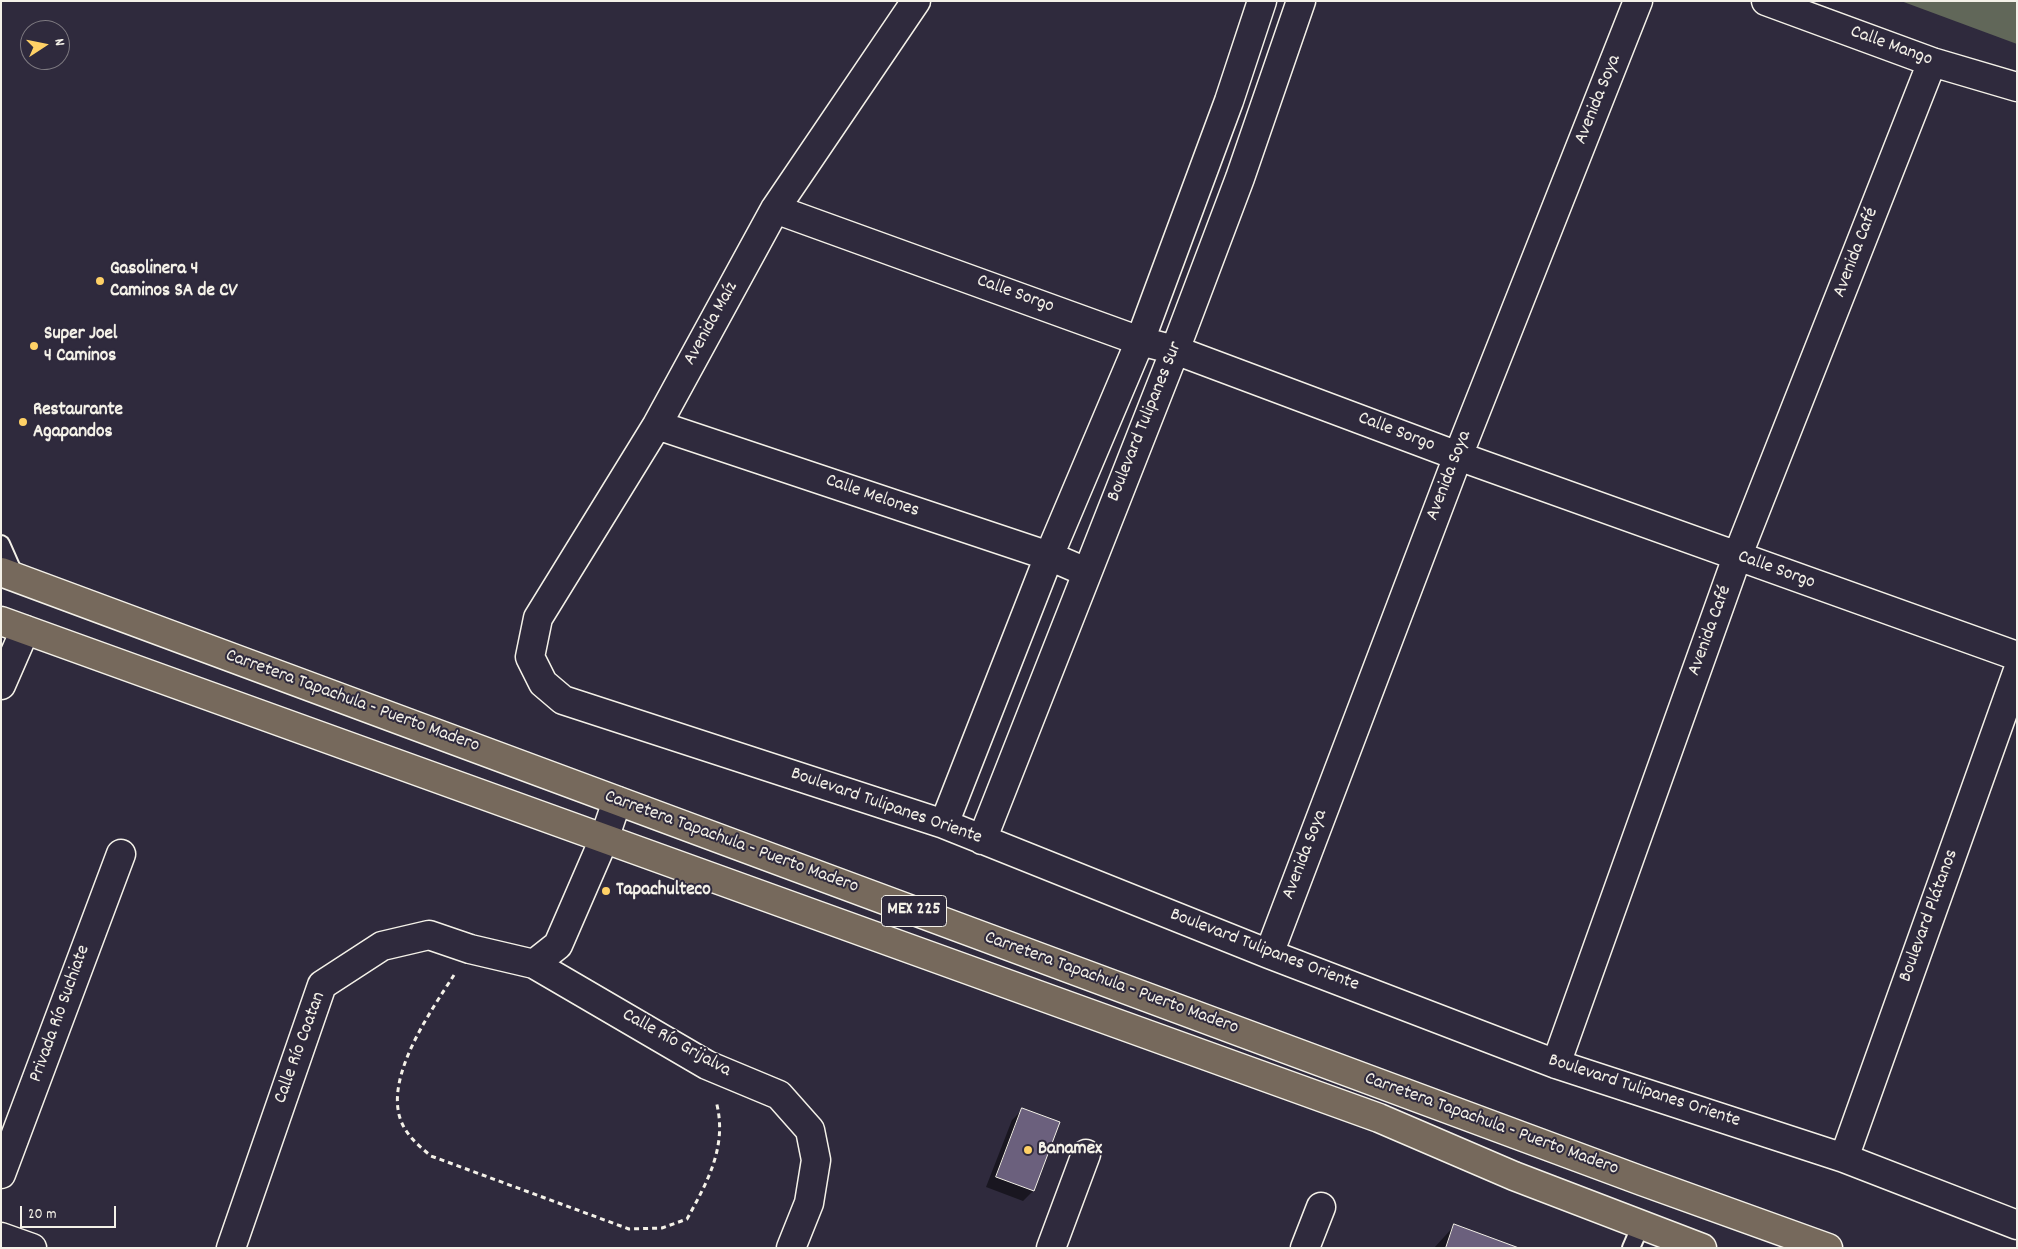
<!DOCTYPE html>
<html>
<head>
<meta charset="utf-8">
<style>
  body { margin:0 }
  #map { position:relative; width:2018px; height:1249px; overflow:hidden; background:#2f2a3d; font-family:Dekko,sans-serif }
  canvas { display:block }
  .frame { position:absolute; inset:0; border:2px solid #f4f1e8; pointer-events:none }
  .north { position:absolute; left:20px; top:20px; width:50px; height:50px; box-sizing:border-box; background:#2f2a3d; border:1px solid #7e7a81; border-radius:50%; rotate:79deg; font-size:14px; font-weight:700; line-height:20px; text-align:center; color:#f4f1e8 }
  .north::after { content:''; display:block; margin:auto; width:18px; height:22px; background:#ffd166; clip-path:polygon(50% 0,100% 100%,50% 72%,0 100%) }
  .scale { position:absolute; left:20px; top:1206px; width:96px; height:22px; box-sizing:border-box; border:2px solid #f4f1e8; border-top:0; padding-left:6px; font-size:15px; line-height:18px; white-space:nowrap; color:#f4f1e8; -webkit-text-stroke:4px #2f2a3d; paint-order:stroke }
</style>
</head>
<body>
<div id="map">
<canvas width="2018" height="1249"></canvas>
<div class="frame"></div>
<div class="north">N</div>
<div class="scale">20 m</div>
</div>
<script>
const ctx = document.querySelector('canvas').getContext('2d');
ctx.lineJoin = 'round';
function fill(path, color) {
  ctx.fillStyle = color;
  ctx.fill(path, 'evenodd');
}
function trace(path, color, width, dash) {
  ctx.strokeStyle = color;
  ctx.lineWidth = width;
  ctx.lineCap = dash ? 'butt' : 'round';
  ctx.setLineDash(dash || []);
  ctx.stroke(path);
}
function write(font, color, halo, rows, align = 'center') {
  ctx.font = font + ' Dekko,sans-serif';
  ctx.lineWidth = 4;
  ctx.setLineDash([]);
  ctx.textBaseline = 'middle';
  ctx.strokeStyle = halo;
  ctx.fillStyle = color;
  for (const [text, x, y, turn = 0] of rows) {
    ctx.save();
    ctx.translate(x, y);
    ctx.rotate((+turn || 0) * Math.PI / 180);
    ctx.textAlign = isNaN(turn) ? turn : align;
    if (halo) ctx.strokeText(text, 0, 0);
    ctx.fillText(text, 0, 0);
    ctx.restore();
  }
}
fill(new Path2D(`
  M1901 1H2017V44Z`), '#616759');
fill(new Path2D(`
  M1022 1110 1058 1123 1033 1191 1023 1201 986 1187 1012 1120Z
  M1454 1226 1515 1248H1434Z`), '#0007');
const building = new Path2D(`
  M1022 1108 1060 1122 1034 1191 996 1177Z
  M1454 1224 1519 1248H1446Z`);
fill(building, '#6b607d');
trace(building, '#f4f1e8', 1);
const service = new Path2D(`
  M1 544 16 578
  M1631 1248 1641 1225`);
const minor = new Path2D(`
  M916 1 775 209 657 425 538 618 530 657 543 683 563 700 944 824 1269 954 1556 1064 1844 1158 2017 1225
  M1766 1 1932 62 2017 87
  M775 209 1140 341 1175 350 1458 456 2017 656
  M657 425 1049 556 1086 572
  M1 685 25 630
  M944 824 1049 556 1140 341 1229 101 1262 1
  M982 840 1175 350 1240 178 1301 1
  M1269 954 1458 456 1638 1
  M534 964 558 945 604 839 617 801
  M1556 1064 1737 557 1932 62
  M1844 1158 2017 673
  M1 1174 121 854
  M1 1237 32 1248
  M231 1248 322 985 382 946 429 935 470 949 534 964 707 1065 779 1095 810 1130 816 1160 809 1203 791 1248
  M1051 1248 1086 1154
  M1305 1248 1321 1207`);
const primary = new Path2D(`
  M1 572 1642 1181 1828 1248
  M1 621 1379 1118 1514 1176 1702 1248`);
trace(service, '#f4f1e8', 20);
trace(minor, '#f4f1e8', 31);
trace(primary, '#f4f1e8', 31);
trace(new Path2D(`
  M454 975C431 1011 384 1077 401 1121 407 1136 419 1146 431 1156L629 1229 662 1228 687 1219C708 1181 728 1145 716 1101`), '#f4f1e8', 3, [5, 4]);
trace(service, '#2f2a3d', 16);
trace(minor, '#2f2a3d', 28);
trace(primary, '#76695c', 28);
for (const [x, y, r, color] of [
  [100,281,5,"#ffd166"],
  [34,346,5,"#ffd166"],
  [23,422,5,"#ffd166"],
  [606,891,5,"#ffd166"],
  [1028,1150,5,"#ffd166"]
]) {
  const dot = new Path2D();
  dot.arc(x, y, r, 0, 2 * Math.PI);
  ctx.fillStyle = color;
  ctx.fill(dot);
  trace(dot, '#2f2a3d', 2);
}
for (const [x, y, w] of [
  [914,911,65]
]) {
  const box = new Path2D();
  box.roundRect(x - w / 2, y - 15.5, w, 31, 4);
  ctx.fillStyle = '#2f2a3d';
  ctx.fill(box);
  trace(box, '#f4f1e8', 1);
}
write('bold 18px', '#f4f1e8', null, [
  ["MEX 225",914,911]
]);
write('19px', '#f4f1e8', '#2f2a3d', [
  ["Calle Mango",1891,47,20],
  ["Avenida Soya",1599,100,-68],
  ["Avenida Café",1857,253,-69],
  ["Calle Sorgo",1015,295,20],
  ["Avenida Maíz",712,324,-61],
  ["Boulevard Tulipanes Sur",1146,422,-68],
  ["Calle Sorgo",1396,433,21],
  ["Avenida Soya",1450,476,-69],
  ["Calle Melones",872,497,19],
  ["Calle Sorgo",1776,571,20],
  ["Avenida Café",1711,631,-70],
  ["Carretera Tapachula - Puerto Madero",352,702,20],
  ["Boulevard Tulipanes Oriente",886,807,19],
  ["Carretera Tapachula - Puerto Madero",731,843,20],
  ["Avenida Soya",1306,855,-69],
  ["Boulevard Plátanos",1930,916,-70],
  ["Boulevard Tulipanes Oriente",1264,951,21],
  ["Carretera Tapachula - Puerto Madero",1111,984,20],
  ["Privada Río Suchiate",61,1014,-70],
  ["Calle Río Grijalva",676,1044,29],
  ["Calle Río Coatan",301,1048,-70],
  ["Boulevard Tulipanes Oriente",1644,1092,18],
  ["Carretera Tapachula - Puerto Madero",1491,1125,20]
]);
write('bold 19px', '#f4f1e8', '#2f2a3d', [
  ["Gasolinera 4",110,270],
  ["Caminos SA de CV",110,292],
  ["Super Joel",44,335],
  ["4 Caminos",44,357],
  ["Restaurante",33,411],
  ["Agapandos",33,433],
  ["Tapachulteco",616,891],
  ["Banamex",1038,1150]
], 'left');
</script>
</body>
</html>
